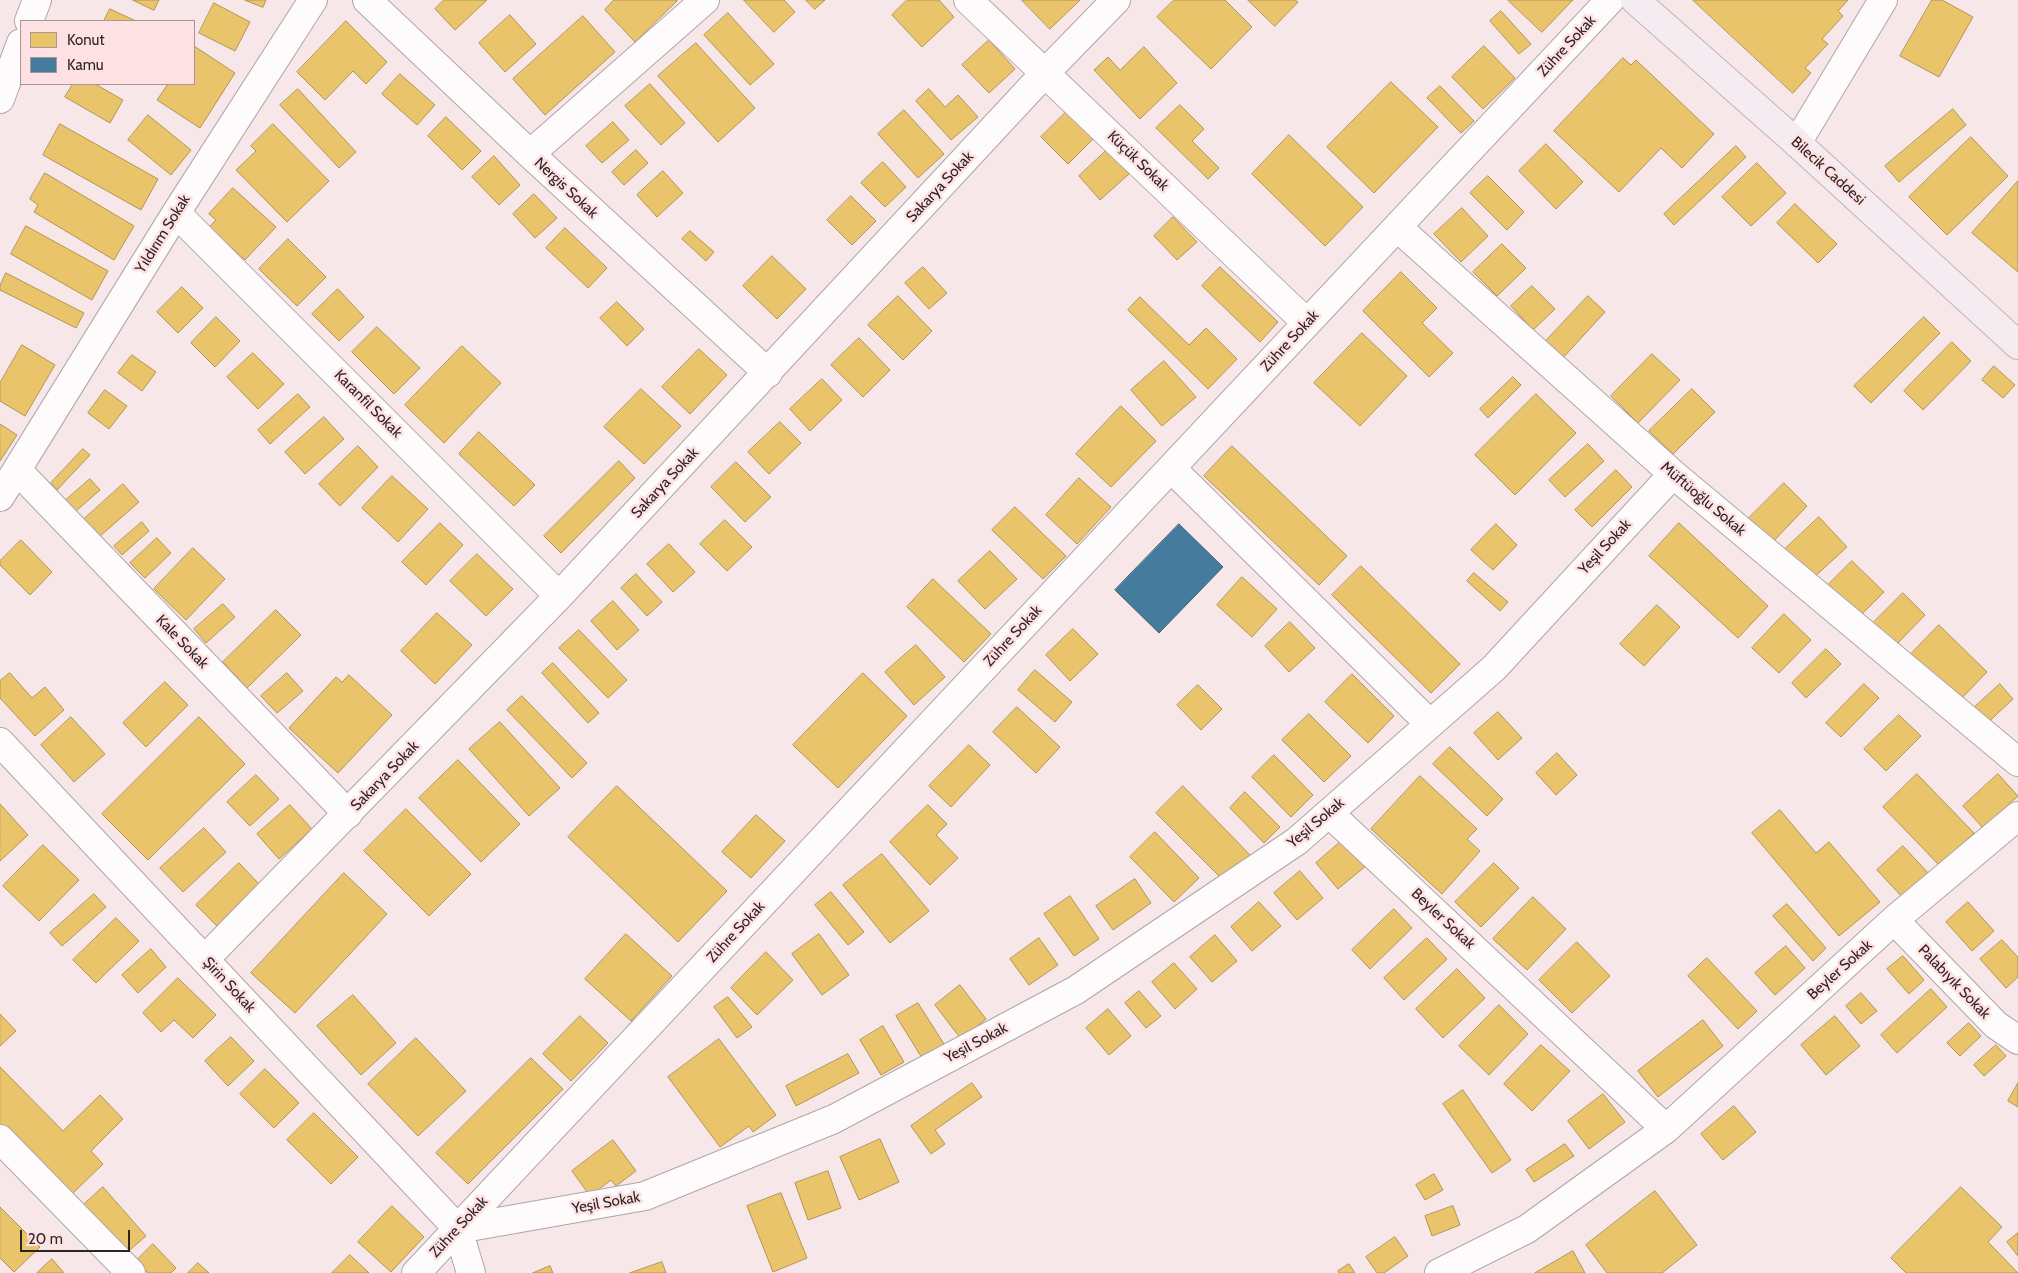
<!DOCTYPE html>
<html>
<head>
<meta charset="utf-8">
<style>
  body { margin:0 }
  #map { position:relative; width:2018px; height:1273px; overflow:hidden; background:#f7e7e9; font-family:Cabin,sans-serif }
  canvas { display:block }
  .legend { position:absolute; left:20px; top:20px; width:175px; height:65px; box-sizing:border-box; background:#fde1e3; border:1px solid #ab9597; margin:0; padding:6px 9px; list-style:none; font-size:15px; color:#2f2324 }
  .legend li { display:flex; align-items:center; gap:10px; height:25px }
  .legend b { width:25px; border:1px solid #ab9597 }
  .scale { position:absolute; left:20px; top:1230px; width:110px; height:22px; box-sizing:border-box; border:2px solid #2f2324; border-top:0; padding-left:6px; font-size:15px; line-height:18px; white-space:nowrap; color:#2f2324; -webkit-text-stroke:4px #fde1e3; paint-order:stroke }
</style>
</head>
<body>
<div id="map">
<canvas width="2018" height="1273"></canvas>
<ul class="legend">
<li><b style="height:14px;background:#e9c46a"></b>Konut</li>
<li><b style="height:14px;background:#457b9d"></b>Kamu</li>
</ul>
<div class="scale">20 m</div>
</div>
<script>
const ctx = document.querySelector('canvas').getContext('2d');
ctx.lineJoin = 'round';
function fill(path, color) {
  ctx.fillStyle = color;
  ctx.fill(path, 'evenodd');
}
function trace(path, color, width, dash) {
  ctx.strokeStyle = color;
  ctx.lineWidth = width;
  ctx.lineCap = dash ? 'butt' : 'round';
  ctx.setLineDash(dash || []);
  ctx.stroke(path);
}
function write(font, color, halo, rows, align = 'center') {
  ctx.font = font + ' Cabin,sans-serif';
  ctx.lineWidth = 5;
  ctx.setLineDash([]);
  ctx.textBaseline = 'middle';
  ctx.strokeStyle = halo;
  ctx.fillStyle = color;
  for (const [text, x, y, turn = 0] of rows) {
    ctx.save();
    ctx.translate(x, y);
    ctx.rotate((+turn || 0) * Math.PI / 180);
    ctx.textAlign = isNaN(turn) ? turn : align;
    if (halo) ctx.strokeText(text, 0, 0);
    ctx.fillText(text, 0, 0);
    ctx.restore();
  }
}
const homes = new Path2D(`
  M133 0H159L154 10Z
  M245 0H266L263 7Z
  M444 0H487L455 30 435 9Z
  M614 0H677V1L635 42 605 10Z
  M744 0H784L795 12 774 32Z
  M806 0H825L815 9Z
  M907 0H939L954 17 922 47 892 15Z
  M1022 0H1080L1050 29Z
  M1174 0H1225L1252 27 1211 69 1157 17Z
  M1248 0H1295L1298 2 1275 26Z
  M1508 0H1573L1542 32Z
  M1693 0H1848L1838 11 1843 16 1822 39 1828 44 1805 68 1811 73 1793 93Z
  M1932 0H1942L1973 17 1939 77 1900 56Z
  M214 3 250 22 235 51 199 33Z
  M110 9 136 21H104Z
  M1501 11 1531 44 1519 54 1490 21Z
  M728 13 774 64 750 85 704 35Z
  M510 15 536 44 505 72 479 43Z
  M583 16 615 52 545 115 513 79Z
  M346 21 387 62 366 84 353 71 325 100 297 72Z
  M989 40 1015 69 989 93 962 65Z
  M696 43 755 108 718 142 658 76Z
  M194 46 235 73 200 128 157 100 168 84H194Z
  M1484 46 1515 78 1483 109 1452 77Z
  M1144 47 1177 83 1140 119 1094 70 1108 57 1120 70Z
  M1623 58 1631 65 1636 60 1714 134 1682 168 1661 148 1619 192 1554 131Z
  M400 74 435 105 417 125 382 94Z
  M1391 82 1438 127 1374 193 1327 147Z
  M73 84H95L123 100 110 123 65 97Z
  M650 84 685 123 661 145 625 106Z
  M1440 86 1474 121 1461 133 1427 98Z
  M298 89 356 152 339 168 280 105Z
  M929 89 945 107 958 95 978 117 951 140 916 101Z
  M1180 105 1204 129 1192 141 1219 168 1208 179 1156 128Z
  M1953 109 1966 125 1899 182 1885 166Z
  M904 110 944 154 918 178 878 134Z
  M1066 112 1093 139 1068 164 1041 137Z
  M148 115 191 150 171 175 128 140Z
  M446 117 481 151 462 170 428 136Z
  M613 122 629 140 602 163 586 146Z
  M60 124 158 179 141 210 43 155Z
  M273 124 329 181 287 222 236 170 256 151 251 146Z
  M1289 135 1363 207 1325 246 1252 174Z
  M1971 137 2008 176 1947 235 1909 197Z
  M1546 144 1583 182 1556 209 1519 171Z
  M1736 146 1746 157 1674 225 1664 214Z
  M636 150 648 163 624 185 612 172Z
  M1107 150 1129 174 1100 200 1079 176Z
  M494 156 520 185 499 205 472 177Z
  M883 162 906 187 885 207 861 183Z
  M1757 163 1786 193 1751 226 1722 197Z
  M663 171 683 193 657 217 637 195Z
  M45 173 134 226 114 260 34 212 38 205 30 199Z
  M1488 176 1524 212 1507 230 1470 193Z
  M2018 181V272L1972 233Z
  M233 188 276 227 245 260 209 227 216 220 209 214Z
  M534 194 557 218 535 238 513 214Z
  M851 196 876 221 852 245 827 220Z
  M1795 204 1837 244 1818 263 1777 223Z
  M1462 208 1488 236 1461 262 1434 234Z
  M1173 217 1197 242 1177 260 1154 236Z
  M26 226 108 271 92 300 11 254Z
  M565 228 607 268 588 288 546 248Z
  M690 231 714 252 706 261 682 239Z
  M288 239 326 277 297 306 259 269Z
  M1502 244 1526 268 1497 296 1473 272Z
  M772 256 806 289 777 319 743 286Z
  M923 267 947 293 929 309 905 283Z
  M1220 267 1278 322 1260 342 1202 286Z
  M1401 272 1437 308 1422 323 1453 353 1429 377 1363 311Z
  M6 273 84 313 76 328 0 290V286Z
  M1532 286 1555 309 1533 330 1511 306Z
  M182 287 203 308 178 333 157 312Z
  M338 289 364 317 339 341 312 314Z
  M898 296 932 331 903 360 868 325Z
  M1588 296 1605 312 1561 360 1544 343Z
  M1140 297 1189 345 1206 328 1237 359 1208 389 1128 310Z
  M617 302 644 329 627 346 600 318Z
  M216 317 240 341 215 367 191 343Z
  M1924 317 1940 333 1871 403 1854 386Z
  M377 327 420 368 394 394 352 352Z
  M1362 333 1407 376 1360 426 1314 383Z
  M859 338 890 370 863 397 831 365Z
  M1952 342 1971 361 1923 410 1904 391Z
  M22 345 55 365 25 416 0 401V383Z
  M462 346 501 383 444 443 405 405Z
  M699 349 727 375 690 414 662 387Z
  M253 353 284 384 258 409 227 377Z
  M1652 354 1680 380 1638 423 1611 396Z
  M132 355 156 372 142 391 118 373Z
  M1164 361 1196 397 1162 426 1131 390Z
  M1994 366 2015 385 2003 398 1982 380Z
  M1513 377 1521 385 1488 418 1480 409Z
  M822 379 842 400 810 431 790 409Z
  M641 389 681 426 644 464 604 427Z
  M1692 389 1715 412 1673 454 1649 431Z
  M105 390 127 406 109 429 88 413Z
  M298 394 310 407 270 444 258 430Z
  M1536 394 1576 433 1515 495 1475 455Z
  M1121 406 1156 441 1111 487 1076 454Z
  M324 417 344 439 305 474 285 452Z
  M780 422 801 443 769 474 748 452Z
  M0 424 17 435 0 461Z
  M479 432 535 485 514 506 459 454Z
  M1588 444 1604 461 1565 497 1549 480Z
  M358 446 378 467 340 506 319 484Z
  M1232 446 1347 556 1319 585 1204 476Z
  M83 449 90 455 57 490 51 483Z
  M619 461 635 478 561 553 544 536Z
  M736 462 771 497 745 522 711 487Z
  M1616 470 1632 487 1592 527 1575 510Z
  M392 476 428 509 398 542 362 508Z
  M1079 478 1111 507 1077 544 1046 515Z
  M90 479 100 490 76 511 66 500Z
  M1784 483 1807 506 1769 546 1745 522Z
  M123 484 139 502 99 537 83 520Z
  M1015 507 1066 556 1043 579 992 530Z
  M1819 517 1847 547 1810 581 1783 551Z
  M725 520 752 547 727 571 700 544Z
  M142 522 149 531 122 555 114 546Z
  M440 523 463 545 426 585 402 562Z
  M1679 523 1768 606 1738 638 1649 556Z
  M1496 524 1517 545 1493 570 1471 550Z
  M157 538 171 553 145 578 130 563Z
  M21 540 52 572 30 595 0 565V561Z
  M669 544 695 572 673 592 647 564Z
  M193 548 225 579 186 620 154 589Z
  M990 551 1017 579 985 609 958 581Z
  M477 554 513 589 486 616 450 581Z
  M1852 561 1884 592 1858 618 1826 587Z
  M1361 566 1460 664 1431 693 1332 595Z
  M1474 573 1508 602 1500 611 1467 581Z
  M636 574 662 602 647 616 621 588Z
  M1242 577 1277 609 1252 637 1217 605Z
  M933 579 991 634 964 662 907 607Z
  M1903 593 1925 615 1895 646 1873 623Z
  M613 601 639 630 617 650 591 621Z
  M223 604 235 617 206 643 194 629Z
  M1657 605 1680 627 1644 666 1620 644Z
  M276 610 301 635 247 688 223 662Z
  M437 613 472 645 435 684 401 651Z
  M1784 614 1811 640 1779 673 1752 648Z
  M1290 622 1315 648 1289 672 1265 646Z
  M1939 625 1987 672 1959 701 1910 655Z
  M1073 629 1098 654 1070 681 1046 655Z
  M579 630 627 680 608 698 559 648Z
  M916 645 945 677 914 705 885 672Z
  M1826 649 1841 664 1806 698 1792 683Z
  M553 663 599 713 588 723 542 673Z
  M1035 670 1072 702 1055 722 1018 690Z
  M10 673 32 698 45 687 64 710 35 736 0 698V681Z
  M287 673 303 691 277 713 261 696Z
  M863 673 907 716 838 788 793 745Z
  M1352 674 1394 716 1368 743 1325 702Z
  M349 675 392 715 338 773 289 728 336 677 342 682Z
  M165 682 188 705 146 747 123 723Z
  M1864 684 1879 698 1841 737 1826 723Z
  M2000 684 2013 699 1982 728 1968 713Z
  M1198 685 1222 709 1201 730 1177 705Z
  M522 696 587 763 572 778 507 710Z
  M1017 707 1060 747 1036 773 993 732Z
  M1498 712 1522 738 1498 760 1474 733Z
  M1309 714 1351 756 1324 782 1282 740Z
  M1899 715 1921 736 1886 771 1864 749Z
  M71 717 105 754 74 782 41 745Z
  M199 717 245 764 148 860 102 814Z
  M500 722 560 788 529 816 469 749Z
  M969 745 990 765 951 807 929 786Z
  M1450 747 1503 799 1487 816 1433 764Z
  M1557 753 1577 775 1556 795 1536 773Z
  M1274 755 1313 795 1291 817 1252 777Z
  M458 760 520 824 481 862 419 798Z
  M1917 774 1974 833 1940 866 1883 807Z
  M1998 774 2018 796 1983 828 1963 806Z
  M256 775 279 799 250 826 227 802Z
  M1420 776 1477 829 1467 839 1480 851 1442 894 1371 829Z
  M617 786 727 891 678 942 568 837Z
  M1183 786 1252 857 1226 883 1156 813Z
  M1245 792 1280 827 1264 843 1230 808Z
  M0 804 28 835 0 861Z
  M290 805 312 829 279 859 257 834Z
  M928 805 947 824 936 835 958 858 930 885 890 842Z
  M406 809 471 874 429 916 364 851Z
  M1780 810 1816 853 1829 842 1880 902 1839 936 1752 833Z
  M756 815 785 841 751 878 722 852Z
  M204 828 226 852 183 892 160 868Z
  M1155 832 1199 878 1174 902 1130 857Z
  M1345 838 1367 865 1338 889 1316 863Z
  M43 845 79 880 39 921 3 886Z
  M1903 846 1930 875 1904 899 1877 870Z
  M882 854 929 911 890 943 843 885Z
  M239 863 260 885 218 927 196 905Z
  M1494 863 1519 888 1481 927 1455 902Z
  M1300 871 1323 898 1297 920 1274 893Z
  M344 873 387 914 295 1013 251 973Z
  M1135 879 1151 903 1113 930 1096 906Z
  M831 892 864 932 848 945 815 905Z
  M94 894 106 907 62 946 50 933Z
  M1070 896 1099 939 1074 956 1044 914Z
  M1533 897 1566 929 1527 970 1493 939Z
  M1259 902 1281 926 1252 951 1231 927Z
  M1968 902 1994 931 1972 951 1946 922Z
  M1787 904 1826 948 1813 961 1773 916Z
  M1394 909 1412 928 1370 969 1352 950Z
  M116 918 139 941 96 983 73 960Z
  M626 934 672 976 631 1021 585 979Z
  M819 934 849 975 822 995 792 954Z
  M1215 935 1237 961 1212 982 1190 957Z
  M1039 938 1058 965 1029 985 1010 959Z
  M1427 938 1447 959 1404 1000 1384 978Z
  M2002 940 2018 957V977L2006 988 1980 959Z
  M1577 942 1610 976 1572 1013 1539 980Z
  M1786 946 1805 968 1775 995 1755 973Z
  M151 949 166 967 138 993 122 975Z
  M766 952 793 980 757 1015 731 988Z
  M1903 956 1924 980 1909 994 1887 969Z
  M1707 958 1757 1011 1738 1029 1688 976Z
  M1174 963 1197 989 1175 1009 1152 982Z
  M1457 969 1485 998 1443 1038 1416 1009Z
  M178 978 216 1015 193 1038 174 1020 161 1032 143 1013Z
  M960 985 986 1019 961 1039 935 1005Z
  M1931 989 1947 1007 1897 1053 1881 1035Z
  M1139 991 1161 1016 1146 1028 1125 1003Z
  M1861 993 1877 1011 1861 1024 1846 1006Z
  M353 995 396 1043 361 1075 317 1026Z
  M728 997 752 1027 737 1038 714 1007Z
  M918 1003 944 1044 922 1058 896 1016Z
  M1499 1005 1528 1034 1489 1075 1459 1046Z
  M1108 1009 1131 1036 1109 1055 1086 1028Z
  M0 1014 16 1031 0 1046Z
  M580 1016 608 1043 571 1081 543 1054Z
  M1835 1016 1860 1046 1826 1075 1801 1045Z
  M1703 1020 1723 1046 1658 1097 1638 1071Z
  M1969 1023 1981 1036 1960 1056 1947 1043Z
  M883 1026 904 1062 881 1075 860 1040Z
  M231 1037 254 1061 228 1086 205 1061Z
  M416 1038 466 1091 418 1136 368 1084Z
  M719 1039 776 1115 753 1132 749 1126 720 1147 668 1077Z
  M1541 1045 1570 1071 1532 1111 1504 1084Z
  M1996 1045 2006 1056 1984 1076 1974 1065Z
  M848 1054 859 1073 796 1106 786 1086Z
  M531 1058 563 1089 468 1184 436 1153Z
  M0 1067 63 1131 100 1095 123 1119 91 1151 103 1164 70 1196 0 1124Z
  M265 1069 299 1103 274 1128 240 1094Z
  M972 1083 982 1097 935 1130 945 1144 931 1154 911 1126Z
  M2018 1083V1107L2008 1101Z
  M1463 1090 1511 1160 1492 1173 1443 1104Z
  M1603 1094 1625 1122 1589 1149 1568 1121Z
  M1734 1106 1756 1132 1723 1160 1701 1134Z
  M314 1113 358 1157 331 1184 287 1140Z
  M880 1139 899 1182 859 1200 840 1157Z
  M613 1140 636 1171 616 1186 611 1180 590 1196 572 1171Z
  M1565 1144 1574 1156 1534 1182 1526 1170Z
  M828 1171 841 1208 808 1220 795 1183Z
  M1434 1174 1443 1190 1425 1200 1416 1185Z
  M103 1187 146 1236 124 1255 81 1207Z
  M1961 1187 2002 1227 1988 1242 2018 1273H1906L1891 1258Z
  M1655 1191 1697 1245 1662 1273H1607L1586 1245Z
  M781 1193 807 1258 773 1272 747 1206Z
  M392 1206 424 1237 391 1272 358 1242Z
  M1453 1206 1460 1225 1432 1236 1425 1216Z
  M0 1207 40 1247 14 1272 0 1258Z
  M2018 1233V1256L2007 1242Z
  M1395 1237 1408 1256 1384 1273H1377L1366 1257Z
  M153 1244 176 1268 171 1273H148L136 1261Z
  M1573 1251 1585 1273H1535Z
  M350 1255 369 1273H332Z
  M52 1259 64 1273H37Z
  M662 1262 666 1273H630Z
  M198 1263 209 1273H188Z
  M1349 1264 1355 1273H1339L1338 1271Z
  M550 1266 553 1273H533Z`);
fill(homes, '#e9c46a');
trace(homes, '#b19455', 1);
const public = new Path2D(`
  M1179 524 1223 567 1159 633 1115 590Z`);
fill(public, '#457b9d');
trace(public, '#3e6179', 1);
const minor = new Path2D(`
  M367 0 530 154 768 373
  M968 0 1307 323
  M1797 143 1883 0
  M530 154 705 0
  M176 213 559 596
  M1397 227 1673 474 2018 762
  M1171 468 1430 724
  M17 470 348 814
  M0 497 176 213 313 0
  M0 742 458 1229 471 1273
  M1329 813 1666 1129
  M1894 920 1996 1025 2018 1040
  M205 959 559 596 1045 73 1116 0
  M0 1139 131 1273
  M458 1229 645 1196 834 1119 1076 990 1297 841 1494 668 1673 474
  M416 1273 1610 0
  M1439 1273 1527 1229 1666 1129 1894 920 2018 816`);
const tertiary = new Path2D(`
  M29 21 37 0
  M0 99 21 43`);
const primary = new Path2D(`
  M1635 0 1797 143 2018 345`);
trace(minor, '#b2a5a6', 30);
trace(tertiary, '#b2a5a6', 30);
trace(primary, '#c3b1b9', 30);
trace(minor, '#fefbfc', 28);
trace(tertiary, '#fefbfc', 28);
trace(primary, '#f4ecf1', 28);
write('15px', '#2f2324', '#fde1e3', [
  ["Zühre Sokak",1567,46,-47],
  ["Küçük Sokak",1138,161,44],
  ["Bilecik Caddesi",1828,171,42],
  ["Sakarya Sokak",940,187,-47],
  ["Nergis Sokak",566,188,43],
  ["Yıldırım Sokak",163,234,-58],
  ["Zühre Sokak",1290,341,-47],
  ["Karanfil Sokak",368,404,45],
  ["Sakarya Sokak",665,483,-47],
  ["Müftüoğlu Sokak",1703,499,40],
  ["Yeşil Sokak",1605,547,-47],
  ["Zühre Sokak",1013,636,-47],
  ["Kale Sokak",182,642,46],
  ["Sakarya Sokak",385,776,-46],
  ["Yeşil Sokak",1316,823,-40],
  ["Beyler Sokak",1443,919,43],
  ["Zühre Sokak",736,932,-47],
  ["Beyler Sokak",1840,970,-42],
  ["Palabıyık Sokak",1954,982,46],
  ["Şirin Sokak",229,985,47],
  ["Yeşil Sokak",976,1043,-28],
  ["Yeşil Sokak",606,1203,-10],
  ["Zühre Sokak",459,1227,-47]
]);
</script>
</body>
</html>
